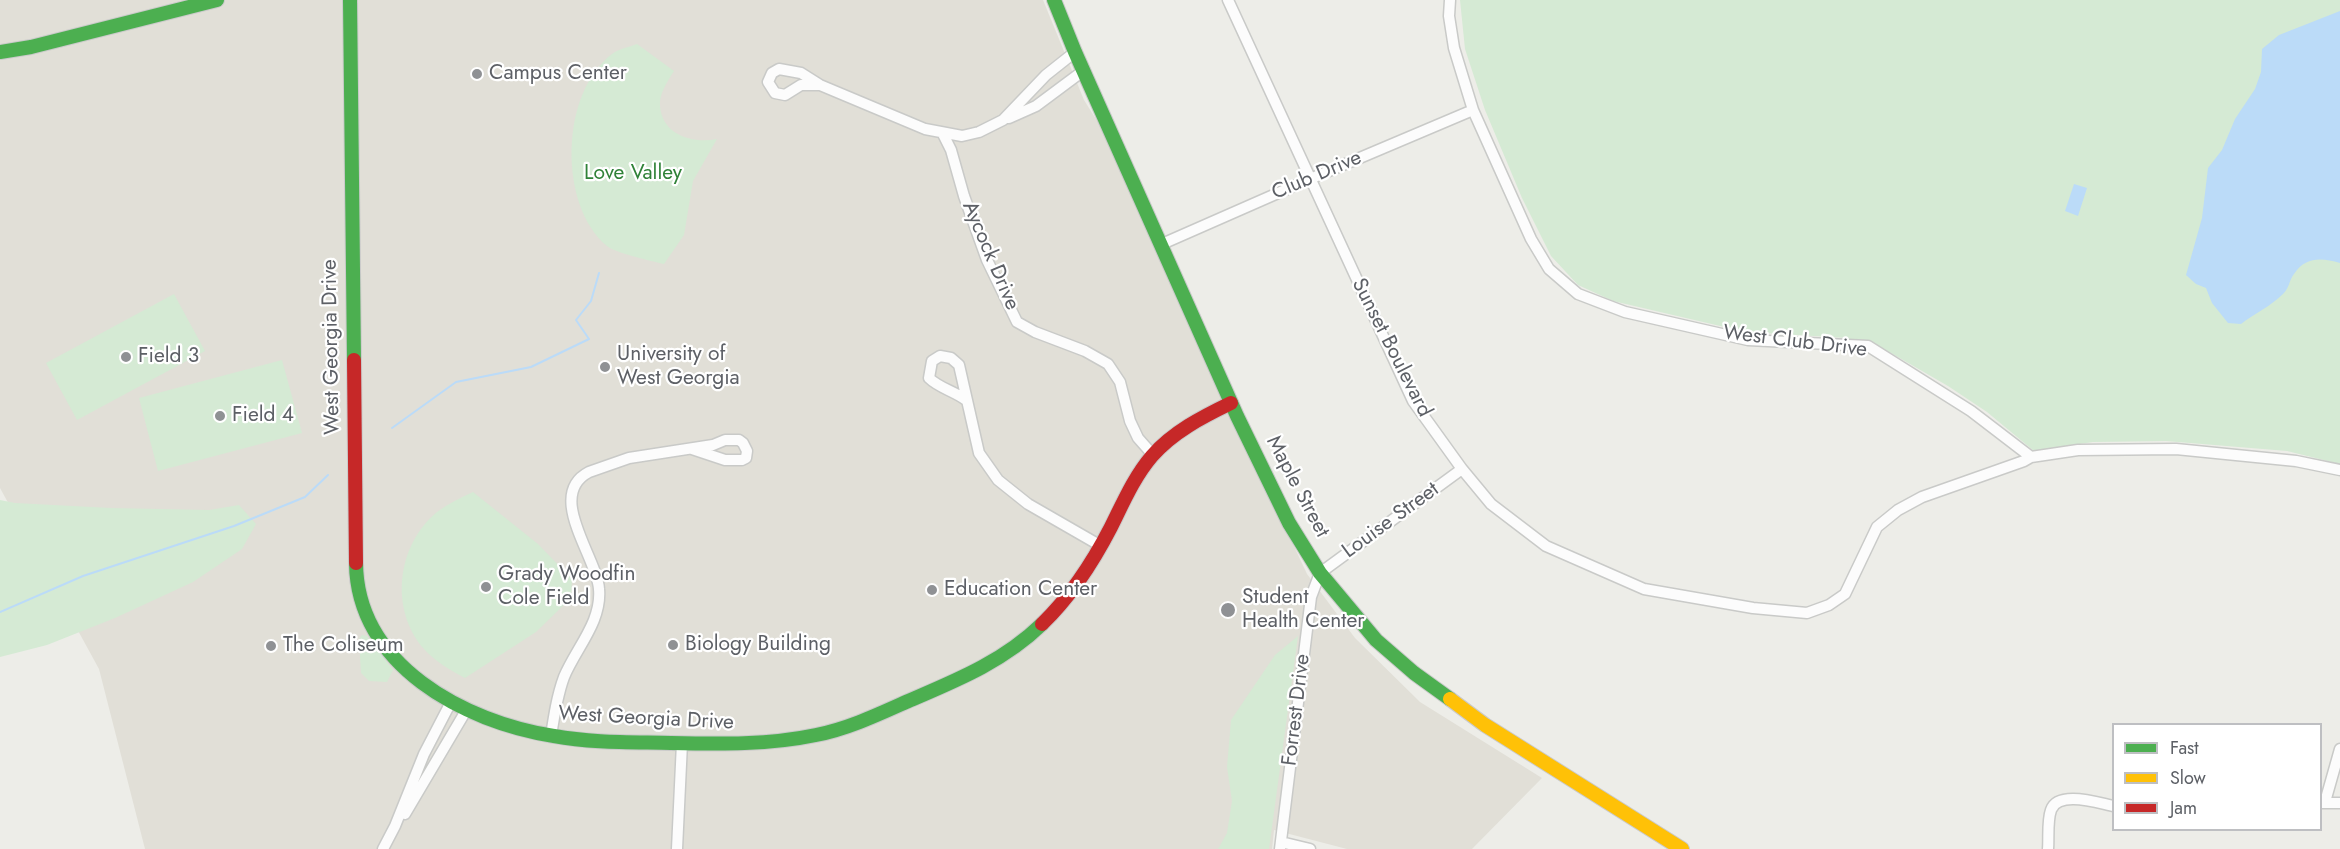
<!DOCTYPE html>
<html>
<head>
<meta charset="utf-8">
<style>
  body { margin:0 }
  #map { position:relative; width:2340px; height:849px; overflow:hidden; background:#edede8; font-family:Jost,sans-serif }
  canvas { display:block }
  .legend { position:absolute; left:2112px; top:723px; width:210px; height:108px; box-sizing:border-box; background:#fff; border:2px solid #bebfc2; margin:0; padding:8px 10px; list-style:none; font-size:18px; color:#5d6066 }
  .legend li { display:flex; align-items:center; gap:12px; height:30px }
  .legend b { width:30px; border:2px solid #bebfc2 }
</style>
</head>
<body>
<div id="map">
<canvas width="2340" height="849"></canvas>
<ul class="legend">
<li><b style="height:8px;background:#4caf50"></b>Fast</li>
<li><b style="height:8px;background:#ffc107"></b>Slow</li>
<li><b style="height:8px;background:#c62828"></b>Jam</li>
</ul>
</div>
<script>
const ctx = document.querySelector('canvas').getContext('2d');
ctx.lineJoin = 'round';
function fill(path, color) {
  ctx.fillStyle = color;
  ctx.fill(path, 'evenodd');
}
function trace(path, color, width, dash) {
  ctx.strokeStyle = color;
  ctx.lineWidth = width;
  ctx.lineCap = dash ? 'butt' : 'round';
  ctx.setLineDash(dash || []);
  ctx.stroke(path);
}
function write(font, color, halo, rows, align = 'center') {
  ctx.font = font + ' Jost,sans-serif';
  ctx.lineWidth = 4.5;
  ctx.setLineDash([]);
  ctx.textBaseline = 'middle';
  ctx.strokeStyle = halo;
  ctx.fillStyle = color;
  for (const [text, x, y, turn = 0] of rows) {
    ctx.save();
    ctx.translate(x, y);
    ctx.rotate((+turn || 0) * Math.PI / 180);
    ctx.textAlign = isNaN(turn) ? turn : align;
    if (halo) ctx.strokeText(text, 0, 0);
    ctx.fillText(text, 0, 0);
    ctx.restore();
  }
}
fill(new Path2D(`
  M0 0H1043L1084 100 1104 132 1154 246 1307 574 1355 638 1420 702 1542 778 1472 849H1347L1274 830 1272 849H145L99 669 0 488Z`), '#e1dfd7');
fill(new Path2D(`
  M1460 0H2340V464L2287 451 2166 441 2093 442 2034 451 1987 412 1948 386 1891 353 1847 338 1746 332 1613 301 1578 285 1551 256 1522 198 1485 110 1465 49Z
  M637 44 674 71C668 81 659 93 660 106 662 135 693 144 717 139L693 181 684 235 664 264C652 261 615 253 607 246 558 205 560 93 612 54 618 49 629 47 637 44Z
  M174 294 205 351 77 420 46 363Z
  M282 360 302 433 158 471 139 398Z
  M473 492 538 544 572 579 571 598 536 632 465 678C450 670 436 662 424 649 389 609 397 545 437 512 448 504 460 498 473 492Z
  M0 500 15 503 111 508 209 510 239 505 256 524 242 549 193 582 115 618 47 645 0 657Z
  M362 635 367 636 393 670 387 682 369 681 361 673 359 639Z
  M1298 636 1269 849H1218L1227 833 1232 801 1227 767 1231 720 1275 655Z`), '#d5ead4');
fill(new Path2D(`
  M2340 11V263C2322 258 2306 256 2294 274 2289 280 2290 287 2283 294 2271 306 2254 314 2241 324L2228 323 2212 303 2206 288 2196 284 2186 275 2202 218 2208 168 2222 150 2235 119 2255 89 2261 72 2262 49 2279 35Z
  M2074 184 2087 188 2078 216 2065 211Z`), '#bbdbf8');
trace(new Path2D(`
  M392 428 456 382 531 367 589 339 576 320 591 301 599 273
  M0 612 83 576 234 526 305 497 328 475`), '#bbdbf8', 2);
const street = new Path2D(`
  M1228 0 1413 401 1462 469 1491 504 1546 546 1644 589 1753 608 1807 613 1829 605 1845 594 1877 527 1898 510 1922 497 2024 461 2031 457
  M1450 0 1449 16 1454 48 1473 110 1531 239 1549 269 1578 294 1625 312 1748 340 1868 346 1971 411 2031 457 2078 450 2176 449 2296 461 2340 470
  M820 85H801L785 95 775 93 768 82 772 73 779 69 801 73 820 85 925 129 962 136 979 132 1003 120 1046 75 1075 52
  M1009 118 1036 106 1083 71
  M943 134 951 150 964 196 987 260 1017 322 1035 332 1085 351 1108 364 1120 382 1130 421 1138 438 1153 455
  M1162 244 1310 179 1473 110
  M966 400C954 391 939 388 929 378L932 361 940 356 951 358 959 365 979 453 998 480 1028 504 1101 546
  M551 736C554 716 557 696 564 677 576 648 602 622 599 589 597 557 545 495 589 472L629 458 713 445 725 440H739L743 443 747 451 746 458 742 460H725L692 449
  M2325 802 2340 749
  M2320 803H2340
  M405 814 467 709
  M1281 842 1310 849
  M383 849 395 826 424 754 451 702
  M677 849 682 743
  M1280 849 1311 597 1320 573 1462 469
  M2048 849C2049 838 2047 821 2051 810 2058 790 2098 803 2114 806`);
const fast = new Path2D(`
  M350 0 354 360
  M1054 0 1075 52 1237 416 1289 523 1320 573 1376 640 1414 673 1450 699
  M0 52 31 47 217 0
  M356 563C357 665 464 722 554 736 592 743 632 742 671 743 720 744 769 745 816 735 847 729 877 715 906 702 955 681 1003 662 1042 624`);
const slow = new Path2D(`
  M1450 699 1485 725 1682 849`);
const jam = new Path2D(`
  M354 360 356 563
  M1042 624C1071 596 1093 562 1111 527 1123 503 1134 477 1152 456 1173 432 1202 417 1231 403`);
trace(street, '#c9cac8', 13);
trace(fast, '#cacaca', 16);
trace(slow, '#cacaca', 16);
trace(jam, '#cacaca', 16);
trace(street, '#fcfcfc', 10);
trace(fast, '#4caf50', 14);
trace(slow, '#ffc107', 14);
trace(jam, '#c62828', 14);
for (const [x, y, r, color] of [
  [477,74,6,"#8f9194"],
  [126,357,6,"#8f9194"],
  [605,367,6,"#8f9194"],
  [220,416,6,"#8f9194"],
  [486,587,6,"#8f9194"],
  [932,590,6,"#8f9194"],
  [1228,610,8,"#8f9194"],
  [673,645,6,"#8f9194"],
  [271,646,6,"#8f9194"]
]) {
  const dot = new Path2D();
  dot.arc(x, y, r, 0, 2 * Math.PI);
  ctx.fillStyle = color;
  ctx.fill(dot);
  trace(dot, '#fff', 2);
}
write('21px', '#5d6066', '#fff', [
  ["Campus Center",489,74],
  ["University of",617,355],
  ["West Georgia",617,379],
  ["Field 3",138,357],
  ["Field 4",232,416],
  ["Grady Woodfin",498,575],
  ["Cole Field",498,599],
  ["Education Center",944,590],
  ["Student",1242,598],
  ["Health Center",1242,622],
  ["Biology Building",685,645],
  ["The Coliseum",283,646]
], 'left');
write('21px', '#308238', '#fff', [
  ["Love Valley",633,174]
]);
write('21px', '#5d6066', '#fff', [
  ["Club Drive",1317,176,-23],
  ["Aycock Drive",990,256,67],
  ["West Club Drive",1795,342,7],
  ["West Georgia Drive",332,347,-91],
  ["Sunset Boulevard",1391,348,63],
  ["Maple Street",1297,487,62],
  ["Louise Street",1391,521,-36],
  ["Forrest Drive",1297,710,-83],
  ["West Georgia Drive",646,719,3]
]);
</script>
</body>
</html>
